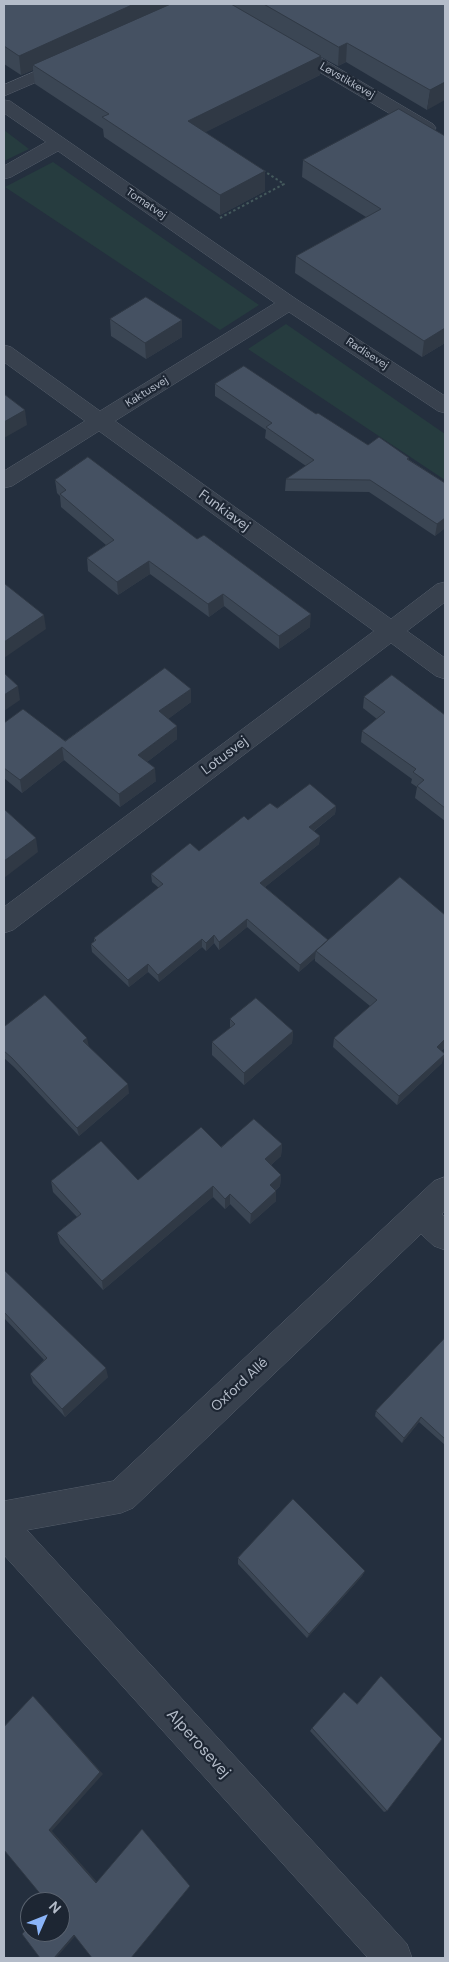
<!DOCTYPE html>
<html>
<head>
<meta charset="utf-8">
<style>
  body { margin:0 }
  #map { position:relative; width:449px; height:1962px; overflow:hidden; background:#242f3e; font-family:"DM Sans",sans-serif }
  canvas { display:block }
  .frame { position:absolute; inset:0; border:5px solid #b4bcc9; pointer-events:none }
  .north { position:absolute; left:20px; top:1892px; width:50px; height:50px; box-sizing:border-box; background:#1d2633; border:1px solid #59626f; border-radius:50%; rotate:46deg; font-size:14px; font-weight:700; line-height:20px; text-align:center; color:#b4bcc9 }
  .north::after { content:''; display:block; margin:auto; width:18px; height:22px; background:#8ab4f8; clip-path:polygon(50% 0,100% 100%,50% 72%,0 100%) }
</style>
</head>
<body>
<div id="map">
<canvas width="449" height="1962"></canvas>
<div class="frame"></div>
<div class="north">N</div>
</div>
<script>
const ctx = document.querySelector('canvas').getContext('2d');
ctx.lineJoin = 'round';
function fill(path, color) {
  ctx.fillStyle = color;
  ctx.fill(path, 'evenodd');
}
function trace(path, color, width, dash) {
  ctx.strokeStyle = color;
  ctx.lineWidth = width;
  ctx.lineCap = dash ? 'butt' : 'round';
  ctx.setLineDash(dash || []);
  ctx.stroke(path);
}
function write(font, color, halo, rows, align = 'center') {
  ctx.font = font + ' "DM Sans",sans-serif';
  ctx.lineWidth = 4.5;
  ctx.setLineDash([]);
  ctx.textBaseline = 'middle';
  ctx.strokeStyle = halo;
  ctx.fillStyle = color;
  for (const [text, x, y, turn = 0] of rows) {
    ctx.save();
    ctx.translate(x, y);
    ctx.rotate((+turn || 0) * Math.PI / 180);
    ctx.textAlign = isNaN(turn) ? turn : align;
    if (halo) ctx.strokeText(text, 0, 0);
    ctx.fillText(text, 0, 0);
    ctx.restore();
  }
}
fill(new Path2D(`
  M4 130 29 149 4 161Z
  M53 162 259 305 220 330 5 187Z
  M286 324 445 434V480L248 349Z`), '#263c3f');
const minor = new Path2D(`
  M288 41 294 42 433 124 436 128 433 132 427 133 421 132 282 50 279 46 282 42Z
  M68 57 74 58 77 62 74 66 4 96V85Z
  M4 100 10 101 296 299 445 396V413L438 411 289 312 115 421 391 619 437 584 445 582V602L407 631 445 658V679L436 676 391 643 13 930 4 933V907L374 631 99 431 12 486 4 488V471L85 421 4 362V345L11 347 100 411 275 303 58 151 11 177 4 179V166L46 142 4 113Z
  M445 1177V1211L442 1214 445 1217V1250L434 1246 421 1234 133 1508 121 1513 27 1530 407 1944 412 1958H368L4 1555V1501L113 1481 434 1181Z`);
trace(minor, '#565f6c', 1);
trace(new Path2D(`
  M220 218 284 184 264 171`), '#44595c', 2, [2.5, 2.5]);
fill(minor, '#38414e');
fill(new Path2D(`
  M4 4H445L427 110 346 62 338 66 321 57 320 75 205 132 265 191 220 215 104 137 103 129 35 84 33 70 21 75 4 64Z
  M445 136V343L422 357 295 273 296 256 366 217 302 177 303 160Z
  M110 319 182 320V337L146 359 111 336Z
  M215 384 316 414 368 445 408 459 445 483V528L435 536 369 492 285 491 286 479 306 466 265 438 266 430 215 396Z
  M55 480 310 627 279 649 224 606 209 617 150 574 118 595 88 571 87 558 106 545 61 507 60 496 57 493Z
  M191 689V702L168 719 177 726V739L147 762 156 781 120 807 64 760 22 793 4 778V723L65 741Z
  M364 697 445 715V821L415 798 417 787 411 783 412 779 361 742 362 731 377 719 363 708Z
  M336 806 335 814 314 831 320 836 319 844 265 887 328 940 445 915V1047L441 1051 442 1063 397 1105 333 1047 334 1038 370 1006 315 961V958L299 972 247 927 219 950 214 943 206 951 202 947 159 982 148 972 129 987 92 952 91 944 94 942V938L159 888 152 882 151 874 199 851 248 820 277 808Z
  M230 1019 293 1031 292 1043 244 1085 212 1055V1042L230 1029Z
  M4 1027 88 1046 129 1093 79 1136 14 1067 4 1058Z
  M282 1144 281 1156 271 1165 281 1175 280 1186 276 1190V1201L250 1224 230 1204 225 1209 213 1197 103 1290 60 1243 57 1233 77 1217 53 1192 51 1181 138 1180 221 1147Z
  M4 1270 108 1377 65 1417 33 1383 30 1374 44 1360 4 1318Z
  M445 1338V1445L419 1422 402 1443 375 1416 376 1411Z
  M238 1558 365 1571 362 1576 307 1638 238 1564Z
  M312 1728 387 1811 384 1812 310 1731Z`), '#3b4654');
fill(new Path2D(`
  M134 4H178L33 65V70L21 75 19 56Z
  M347 43 346 62 338 66 339 47Z
  M321 56 320 75 188 141V121Z
  M445 82V100L427 110 430 90Z
  M265 171V191L220 215V195Z
  M182 320V337L146 359 145 343Z
  M445 328V343L422 357 424 341Z
  M25 410 27 425 4 438V422Z
  M445 518V528L435 536 437 524Z
  M149 561 150 574 118 595 117 582Z
  M223 594 224 606 209 617 208 604Z
  M311 614 310 627 279 649V636Z
  M44 615 46 629 4 658V642Z
  M18 686 20 700 4 711V695Z
  M191 689V702L160 725 159 711Z
  M177 726V739L139 768 138 755Z
  M62 747 64 760 22 793 20 780Z
  M155 768 156 781 120 807 119 794Z
  M336 806 335 814 308 835 309 827Z
  M320 836 319 844 260 891V883Z
  M36 838 38 852 4 878V861Z
  M247 919V927L219 950V942Z
  M214 935V943L206 951V943Z
  M202 939V947L159 982 158 975Z
  M316 951 315 958 299 972 300 965Z
  M148 964V972L129 987 128 980Z
  M293 1031 292 1043 244 1085V1073Z
  M87 1038 89 1047 83 1041Z
  M445 1039V1047L434 1057 437 1047Z
  M445 1054 442 1063 397 1105 399 1096Z
  M128 1084 129 1093 79 1136 77 1128Z
  M282 1144 281 1156 265 1170V1159Z
  M281 1175 280 1186 269 1195 270 1185Z
  M213 1186V1197L103 1290 102 1281Z
  M276 1191V1201L250 1224 251 1214Z
  M230 1194V1204L225 1209V1199Z
  M106 1368 108 1377 65 1417 62 1409Z
  M421 1417 419 1422 402 1443 404 1438Z
  M365 1571 362 1576 307 1638 309 1634Z
  M36 1699 103 1774 52 1831 98 1883H96L49 1830Z
  M142 1829 190 1886 131 1958Z
  M77 1934 56 1958H54L74 1935Z`), '#303945');
const building = new Path2D(`
  M4 4H134L19 56 4 46Z
  M171 4H231L321 56 188 121 265 171 220 195 102 117 109 114 33 65Z
  M264 4H445V82L430 90 347 43 339 47Z
  M399 109 445 136V328L424 341 296 256 381 209 303 160Z
  M146 297 182 320 145 343 110 319Z
  M244 366 316 414 318 413 368 445 379 437 409 458 407 459 445 483V518L437 524 370 480 286 479 314 460 266 427 272 423 215 384Z
  M4 394 25 410 4 422Z
  M88 457 197 539 204 535 311 614 279 636 223 594 208 604 149 561 117 582 87 558 114 540 60 494 66 490 55 480Z
  M5 584 44 615 4 642V585Z
  M165 668 191 689 159 711 177 726 138 755 155 768 119 794 62 747 20 780 4 768V723L23 709 65 741Z
  M4 673 18 686 4 695Z
  M392 675 445 715V808L417 786 424 780 413 772 416 769 362 731 385 712 364 697Z
  M310 784 336 806 309 827 320 836 260 883 328 940 300 965 247 919 219 942 214 935 206 943 202 939 158 975 148 964 128 980 91 944 96 940 94 938 163 884 151 874 190 843 199 851 244 816 248 820 270 803 277 808Z
  M4 809 36 838 4 861Z
  M400 877 445 915V1039L437 1047 445 1054 399 1096 334 1038 377 1000 316 951Z
  M45 995 87 1038 83 1041 128 1084 77 1128 12 1058 4 1051V1027Z
  M256 998 293 1031 244 1073 212 1042 235 1024 230 1019Z
  M254 1119 282 1144 265 1159 281 1175 270 1185 276 1191 251 1214 230 1194 225 1199 213 1186 102 1281 57 1233 81 1214 51 1181 101 1141 138 1180 201 1127 221 1147Z
  M4 1270 106 1368 62 1409 30 1374 47 1358 4 1312Z
  M445 1338V1439L421 1417 404 1438 376 1411Z
  M293 1499 365 1571 309 1634 238 1558Z
  M381 1676 442 1739 387 1811 312 1728 344 1692 357 1704Z
  M33 1696 100 1772 49 1830 96 1883 142 1829 190 1886 131 1958H92L74 1935 54 1958H40L22 1934 30 1925V1932H60V1902H47L4 1850V1727Z`);
fill(building, '#455162');
trace(building, '#303945', 1);
write('11px', '#b4bcc9', '#1d2633', [
  ["Løvstikkevej",347,81,30],
  ["Tomatvej",146,204,34],
  ["Radisevej",367,354,33],
  ["Kaktusvej",147,392,-32]
]);
write('14px', '#b4bcc9', '#1d2633', [
  ["Funkiavej",224,511,36],
  ["Lotusvej",225,756,-37],
  ["Oxford Allé",240,1385,-43]
]);
write('16px', '#b4bcc9', '#1d2633', [
  ["Alperosevej",198,1744,48]
]);
</script>
</body>
</html>
